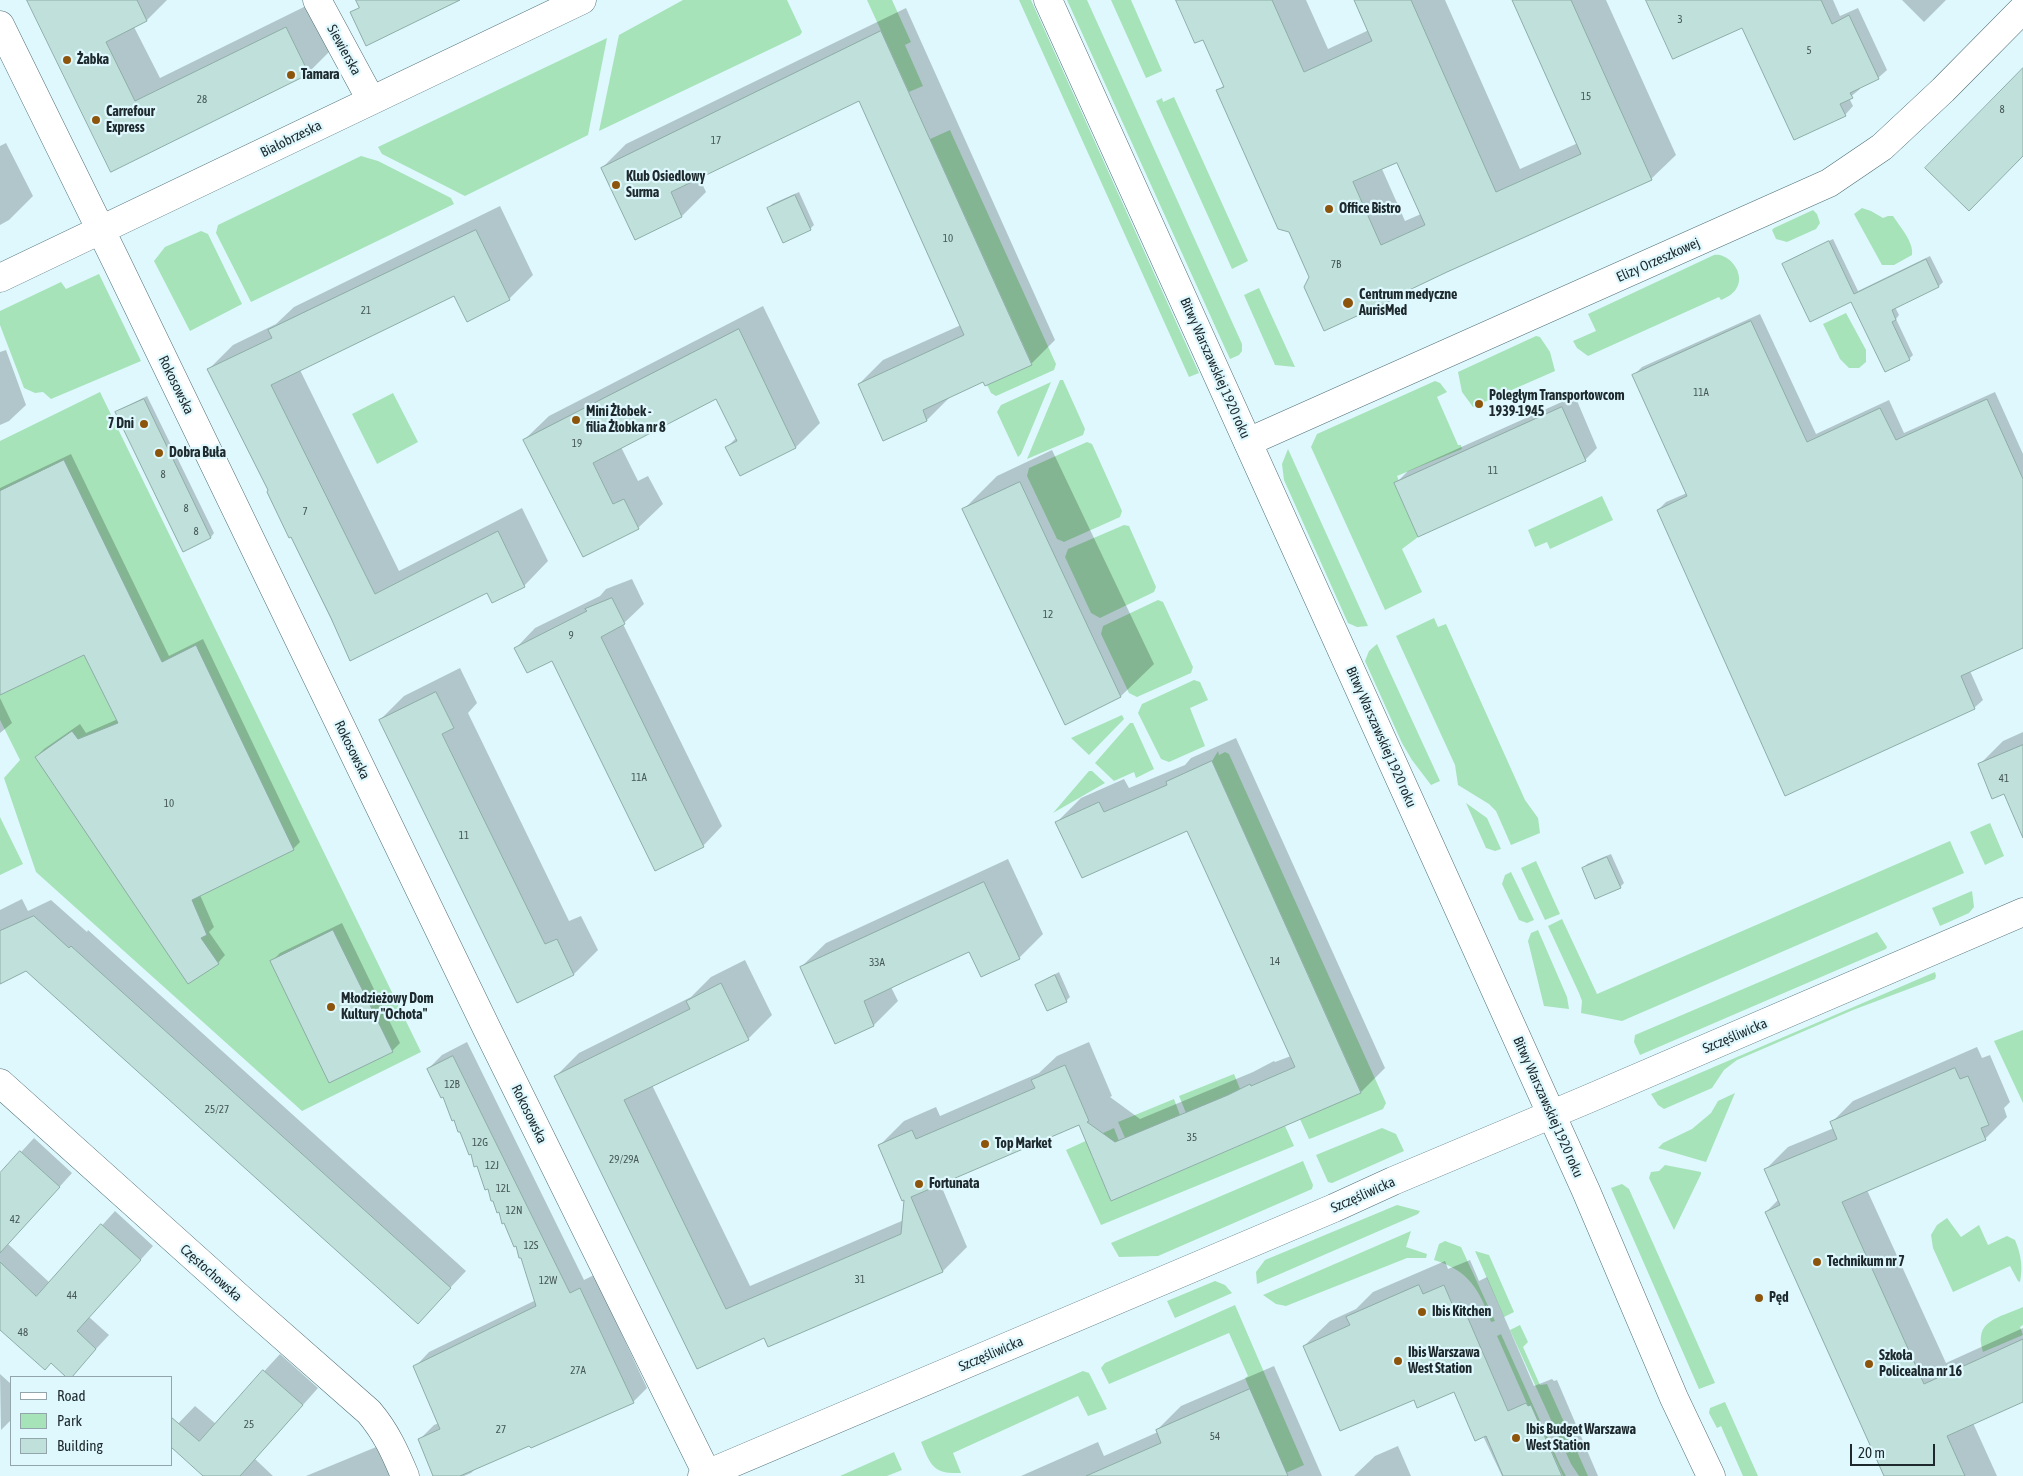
<!DOCTYPE html>
<html>
<head>
<meta charset="utf-8">
<style>
  body { margin:0 }
  #map { position:relative; width:2023px; height:1476px; overflow:hidden; background:#def8fe; font-family:"Asap Condensed",sans-serif }
  canvas { display:block }
  .legend { position:absolute; left:10px; top:1376px; width:162px; height:90px; box-sizing:border-box; background:#def8fe; border:1px solid #91a5aa; margin:0; padding:6px 9px; list-style:none; font-size:15px; color:#1d292c }
  .legend li { display:flex; align-items:center; gap:10px; height:25px }
  .legend b { width:25px; border:1px solid #91a5aa }
  .scale { position:absolute; left:1850px; top:1444px; width:85px; height:22px; box-sizing:border-box; border:2px solid #1d292c; border-top:0; padding-left:6px; font-size:15px; line-height:18px; white-space:nowrap; color:#1d292c; -webkit-text-stroke:4px #def8fe; paint-order:stroke }
</style>
</head>
<body>
<div id="map">
<canvas width="2023" height="1476"></canvas>
<ul class="legend">
<li><b style="height:6px;background:#fff"></b>Road</li>
<li><b style="height:14px;background:#a6e3b8"></b>Park</li>
<li><b style="height:14px;background:#c0e1db"></b>Building</li>
</ul>
<div class="scale">20 m</div>
</div>
<script>
const ctx = document.querySelector('canvas').getContext('2d');
ctx.lineJoin = 'round';
function fill(path, color) {
  ctx.fillStyle = color;
  ctx.fill(path, 'evenodd');
}
function trace(path, color, width, dash) {
  ctx.strokeStyle = color;
  ctx.lineWidth = width;
  ctx.lineCap = dash ? 'butt' : 'round';
  ctx.setLineDash(dash || []);
  ctx.stroke(path);
}
function write(font, color, halo, rows, align = 'center') {
  ctx.font = font + ' "Asap Condensed",sans-serif';
  ctx.lineWidth = 4.5;
  ctx.setLineDash([]);
  ctx.textBaseline = 'middle';
  ctx.strokeStyle = halo;
  ctx.fillStyle = color;
  for (const [text, x, y, turn = 0] of rows) {
    ctx.save();
    ctx.translate(x, y);
    ctx.rotate((+turn || 0) * Math.PI / 180);
    ctx.textAlign = isNaN(turn) ? turn : align;
    if (halo) ctx.strokeText(text, 0, 0);
    ctx.fillText(text, 0, 0);
    ctx.restore();
  }
}
fill(new Path2D(`
  M683 0H787L802 32 800 35 599 131 619 35Z
  M867 0H892L911 42 905 45 923 86 909 92Z
  M1019 0H1031L1199 373 1189 377Z
  M1067 0H1087L1242 344V351L1239 355 1230 359Z
  M1111 0H1131L1162 71 1146 78Z
  M607 38 588 135 465 196 382 154 378 147Z
  M1174 97 1248 261 1232 269 1156 101 1162 98 1163 102Z
  M950 130 1056 364 1054 370 996 396 991 393 987 385 1032 364 930 139Z
  M361 156 378 161 451 198 454 204 251 302 216 233 218 225Z
  M1862 208 1871 211 1883 218 1888 216H1893C1900 227 1914 242 1912 255L1894 265H1882L1854 214Z
  M1813 210 1817 214 1820 223 1816 229 1787 242 1776 239 1772 230 1774 228Z
  M201 231 208 234 242 304 190 331 154 261 165 247Z
  M1714 255C1733 252 1756 287 1721 300L1719 297 1588 356 1577 348 1573 341 1596 331 1588 314Z
  M99 274 141 361 51 399 43 392 35 393 24 388 0 325V311L61 282 66 289Z
  M1259 288 1295 367 1275 365 1244 295Z
  M1846 313 1866 350V362L1859 368H1849L1840 359 1823 324Z
  M1536 336 1540 337 1550 352 1555 371 1473 407 1462 392 1458 372Z
  M1060 380H1063L1085 429 1083 435 1027 459Z
  M1435 381 1440 383 1447 392 1437 397 1458 445H1461L1462 449 1397 476 1399 481 1394 483 1418 537 1402 549 1422 592 1385 610 1311 447 1317 434Z
  M1051 382 1021 454 1018 457 997 412 1001 405Z
  M100 392 421 1052 302 1111 36 872 4 778 20 760 0 720V441Z
  M393 393 418 442 377 464 352 414Z
  M1087 442 1092 444 1122 511 1120 517 1064 542 1057 539 1027 476 1029 468Z
  M1288 449 1368 626 1357 627 1348 623 1284 480 1282 464Z
  M1602 496 1613 520 1550 549 1547 542 1535 547 1528 530Z
  M1124 525 1129 526 1156 587 1154 592 1100 618 1091 613 1065 557 1068 549Z
  M1158 600 1163 602 1193 667 1191 673 1137 697 1129 693 1101 634 1103 626Z
  M1434 618 1438 627 1446 624 1525 800 1538 818 1540 833 1511 845 1496 811 1489 804 1458 785 1455 765 1396 636Z
  M1377 644 1440 781 1431 785 1412 760 1402 743 1365 661 1369 651Z
  M1194 680 1200 682 1208 700 1190 708 1205 746 1169 762 1161 759 1138 713 1142 704Z
  M1122 715 1124 719 1089 755 1071 738Z
  M1130 723H1133L1154 769 1136 778 1134 772 1114 781 1095 763Z
  M1218 751 1219 755 1225 752 1229 754 1386 1103 1383 1109 1312 1138 1309 1139 1295 1108 1304 1117 1361 1092 1212 761Z
  M1089 771H1092L1105 783 1053 813Z
  M1466 803 1487 818 1501 849 1495 851 1486 848Z
  M0 817 23 864 0 875Z
  M1990 823 2004 856 1985 865 1970 832Z
  M1950 841 1964 873 1622 1021 1581 1013 1582 1001 1579 993 1548 926 1562 919 1597 994Z
  M1536 861 1560 914 1545 920 1521 868Z
  M1511 872 1534 920 1527 923 1519 920 1502 884 1505 875Z
  M1972 891 1974 907 1969 913 1940 926 1932 908Z
  M1538 930 1567 997 1569 1009 1544 1006 1528 941 1531 933Z
  M1877 932 1887 947 1886 949 1640 1055 1634 1042 1635 1035Z
  M1935 972 1936 976 1935 979 1853 1010 1737 1060 1724 1070 1712 1088 1664 1109 1658 1105 1651 1094Z
  M2023 1030V1103L1994 1041Z
  M1234 1074 1240 1089 1238 1091 1186 1113 1179 1096Z
  M1735 1093 1706 1162 1658 1148 1663 1143 1692 1129 1711 1113 1718 1101Z
  M1174 1099 1180 1115 1125 1138 1118 1122Z
  M1285 1126 1294 1146 1101 1225 1066 1150 1114 1128 1119 1141 1091 1154 1111 1201Z
  M1382 1128 1396 1134 1404 1151 1332 1183 1328 1182 1316 1155Z
  M1303 1161 1313 1185 1312 1189 1158 1256 1119 1257 1111 1243Z
  M1665 1165 1701 1172V1174L1674 1230 1649 1178 1651 1172 1659 1171Z
  M1622 1184 1629 1189 1715 1383 1699 1389 1611 1188Z
  M1397 1205 1420 1211 1418 1214 1257 1284 1256 1272 1265 1260Z
  M1947 1218 1961 1237 1979 1225 1988 1245 2007 1236 2015 1240C2021 1254 2023 1267 2020 1282L2018 1281 2010 1266 1953 1292 1933 1248 1931 1235 1937 1225Z
  M1411 1231 1406 1247 1427 1254 1426 1258H1407L1286 1306 1276 1304 1263 1295Z
  M1445 1241 1461 1247 1495 1321 1491 1322C1480 1290 1468 1270 1434 1260L1439 1244Z
  M1475 1251 1489 1255 1514 1312 1504 1317Z
  M1215 1281 1225 1285 1232 1293 1175 1318 1167 1301Z
  M1235 1305 1304 1465 1286 1473 1247 1383 1245 1378 1248 1376 1229 1333 1109 1384 1101 1368 1105 1363Z
  M2023 1307V1325L2020 1327 2023 1335 1983 1352C1973 1320 1999 1318 2023 1307Z
  M1520 1325 1528 1342 1523 1347 1540 1385 1547 1384 1588 1476H1579L1571 1464 1510 1330Z
  M1501 1334 1560 1465 1566 1476H1563L1531 1405 1528 1406 1497 1336Z
  M1083 1371 1089 1373 1107 1409 1088 1416 1078 1396 953 1453 961 1473C933 1474 931 1466 921 1442Z
  M1725 1402 1758 1476H1743L1721 1426 1717 1428 1709 1413 1710 1408Z
  M894 1452 902 1470 887 1476H840Z`), '#a6e3b8');
fill(new Path2D(`
  M28 0H167L147 20 134 27 160 78 310 4 332 49 308 73 111 170Z
  M1177 0H1306L1328 49 1369 30 1356 0H1445L1520 169 1578 143 1514 0H1606L1676 155 1651 179 1407 290 1403 294 1310 277 1290 231 1218 91 1224 85 1203 39ZM1397 162 1421 214 1405 221 1382 169Z
  M1647 0H1833L1840 16 1858 8 1887 70 1878 78 1859 87 1860 89 1849 98 1853 106 1845 115 1742 26Z
  M1902 0H1946L1924 22Z
  M906 8 1055 340 1031 364 984 381 951 396 927 420 884 440 859 384 883 360 961 325 859 99 699 177 706 192 682 216 602 168 626 144Z
  M6 143 33 196 9 220 0 225V146Z
  M799 192 814 225 810 229 769 208 772 204Z
  M500 206 533 275 509 299 454 294 300 370 399 571 522 508 548 561 524 586 487 591 351 660 209 369 233 345 276 324 294 307Z
  M1833 239 1858 291 1930 256 1943 282 1939 286 1895 307 1899 315 1896 319 1913 355 1909 359 1885 370 1851 301 1784 264 1787 261Z
  M763 306 820 423 796 447 741 475 727 447 736 438 717 398 621 447 638 481 648 476 663 504 638 528 583 555 524 440 549 416Z
  M1760 314 1816 434 1889 400 1904 433 1995 392 2023 454V647L1970 671 1983 700 1974 708 1658 510 1666 502 1687 493 1634 375 1642 367Z
  M6 350 26 405 9 421 0 425V352Z
  M147 396 214 533 211 537 117 413 121 409Z
  M1575 396 1597 448 1585 460 1396 483 1408 471Z
  M1052 450 1154 664 1121 696 964 509 997 476Z
  M71 454 169 656 203 639 300 842 293 849 200 895 214 927 209 932 225 955 218 963 36 757 44 749 80 724 86 733 118 719 85 653 0 694V488Z
  M632 579 644 604 623 624 722 826 703 846 553 659 516 648 535 628 600 596 606 589Z
  M460 668 477 703 468 713 569 921 581 916 598 950 574 974 517 1001 380 720 404 696Z
  M0 698 12 723 0 733Z
  M2023 732V807L2005 792 1979 765 2003 741Z
  M1236 738 1385 1068 1361 1092 1111 1199 1079 1124 940 1183 967 1247 943 1271 769 1346 765 1336 697 1368 555 1077 579 1053 691 997 711 977 745 960 772 1015 748 1039 652 1085 750 1286 904 1220 905 1198 880 1145 904 1121 936 1107 940 1116 1039 1073 1057 1056 1089 1042 1112 1096 1110 1097 1140 1119 1253 1072 1274 1061 1275 1062 1291 1056 1188 829 1057 822 1081 798 1124 779 1129 788 1185 765 1191 758Z
  M1611 854 1624 883 1620 887 1584 868 1587 864Z
  M1008 859 1043 934 1019 958 970 951 891 987 898 1001 874 1025 801 967 826 943Z
  M22 899 28 911 51 900 87 932 88 930 466 1271 418 1322 27 970 0 983V910Z
  M342 923 400 1043 392 1051 271 962 280 953Z
  M1059 972 1070 997 1066 1001 1036 985Z
  M467 1042 584 1280 594 1275 647 1388 633 1402 477 1467 471 1473 464 1476H435L420 1439 434 1425 439 1423 415 1367 429 1352 536 1300 517 1245 455 1119 428 1069 442 1055Z
  M1977 1047 1982 1058 1990 1055 2010 1102 2004 1108 2007 1117 1985 1139 1867 1190 1946 1363 2023 1328V1400L1973 1423 1997 1476H1885L1766 1212 1779 1199 1766 1169 1788 1147 1834 1128 1832 1122 1853 1101Z
  M34 1138 72 1173 8 1244 50 1283 115 1211 153 1246 89 1317 109 1335 70 1377 52 1362 0 1328V1175Z
  M1470 1260 1479 1281 1487 1277 1534 1386 1552 1379 1554 1381 1557 1380 1598 1476H1502L1483 1436 1455 1391 1415 1398 1304 1346 1330 1321 1356 1309 1373 1292 1445 1261 1448 1269Z
  M280 1354 318 1388 255 1459 273 1476H205L171 1431 195 1406 216 1424Z
  M1274 1366 1322 1476H1021L1098 1442 1104 1456 1158 1432 1157 1430 1181 1406Z
  M0 1374 11 1384V1420L1 1430Z
  M381 1445 394 1476H306Z
  M1398 1446 1411 1476H1354L1375 1456Z`), '#0003');
const building = new Path2D(`
  M27 0H137L147 21 106 42 135 101 286 27 309 74 111 172Z
  M356 0H460L366 46 350 12 359 8Z
  M1176 0H1272L1304 72 1372 41 1354 0H1411L1496 192 1581 154 1512 0H1571L1652 180 1447 272 1403 293V295L1324 331 1304 287 1309 277 1289 232 1278 229 1216 90 1224 87 1203 40 1195 43ZM1397 163 1425 225 1381 245 1353 182Z
  M1646 0H1821L1832 24 1849 15 1879 79 1850 93 1853 98 1840 104 1846 116 1794 140 1742 28 1673 59Z
  M881 31 1032 365 985 386 983 382 923 410 927 421 883 441 858 384 964 335 859 101 671 192 682 217 635 240 601 168Z
  M2023 68V156L1969 211 1925 168Z
  M795 195 811 230 783 243 767 208Z
  M476 230 510 300 467 322 454 296 271 385 375 594 498 531 525 587 492 603 487 593 350 661 331 618 291 537 289 538 267 492 268 490 207 369 272 338 268 330Z
  M1829 241 1854 294 1926 259 1939 287 1892 310 1896 320 1892 322 1910 360 1885 372 1851 302 1810 322 1782 264Z
  M1751 321 1807 442 1880 408 1896 440 1987 399 2023 479V648L1961 676 1975 709 1785 796 1657 510 1687 496 1632 375Z
  M739 329 796 448 740 476 725 447 737 441 716 399 593 463 613 504 624 499 639 529 583 557 523 440Z
  M144 399 211 538 183 552 115 412Z
  M1562 407 1586 461 1418 537 1394 483Z
  M64 460 162 662 196 645 294 850 192 900 207 935 201 938 219 964 188 984 35 757 72 731 78 739 118 723 84 655 0 695V491Z
  M1020 482 1121 697 1065 725 962 509Z
  M612 598 625 624 601 637 704 847 655 871 552 661 527 673 514 648 587 611 585 609Z
  M436 692 454 728 442 734 545 944 557 939 574 975 517 1003 379 720Z
  M2023 745V838L2004 794 1992 799 1978 764Z
  M1212 761 1361 1093 1111 1201 1079 1125 911 1197 943 1272 768 1347 764 1338 697 1369 554 1076 690 1009 686 1001 721 983 749 1040 624 1100 726 1309 901 1234 904 1200 902 1201 878 1145 912 1130 916 1139 1035 1088 1031 1080 1065 1065 1089 1121 1087 1122 1115 1142 1228 1095 1250 1084 1251 1086 1295 1067 1187 831 1082 878 1055 822 1099 802 1104 812 1167 785 1166 782Z
  M1607 857 1621 888 1595 899 1582 868Z
  M984 882 1020 959 981 977 969 952 908 980 864 1001 874 1026 835 1044 800 967Z
  M34 916 69 948 71 946 451 1288 418 1324 26 971 0 984V931Z
  M333 930 393 1052 329 1083 270 961Z
  M1055 975 1067 1002 1047 1011 1035 985Z
  M453 1056 570 1293 580 1288 634 1403 531 1448 529 1446 460 1476H433L418 1439 440 1429 413 1366 536 1306 521 1258H519L516 1246 514 1247 504 1223 502 1224 499 1212 497 1213 493 1201H491L488 1189 485 1190 477 1166 474 1167 471 1154 469 1155 460 1132H458L454 1120 452 1121 443 1097 441 1098 427 1069Z
  M1955 1068 1960 1079 1968 1076 1989 1125 1981 1128 1986 1140 1842 1202 1924 1384 2023 1339V1402L1947 1436 1965 1476H1884L1765 1212 1780 1205 1764 1169 1837 1139 1830 1122Z
  M20 1151 60 1187 0 1253V1173Z
  M101 1224 141 1260 77 1331 96 1349 72 1377H66L51 1363 45 1370 0 1330V1262L36 1296Z
  M1419 1285 1423 1294 1444 1285 1453 1306 1461 1302 1508 1411 1526 1403 1528 1406 1531 1405 1562 1476H1503L1486 1436 1475 1441 1454 1392 1417 1408 1414 1400 1340 1431 1303 1346 1350 1325 1346 1317Z
  M263 1370 303 1405 240 1476H203L171 1447V1417L199 1441Z
  M1250 1389 1288 1476H1086L1161 1443 1156 1430Z`);
fill(building, '#c0e1db');
trace(building, '#8eada7', 1);
const minor = new Path2D(`
  M317 0 371 100
  M0 25 116 261 487 1029 707 1474
  M0 278 582 0
  M1248 442 1829 183 1882 147 1943 90 2023 9
  M0 1083 244 1302 369 1412C386 1432 395 1452 405 1476
  M702 1476 1334 1208 1393 1181 1588 1099 2023 912`);
const major = new Path2D(`
  M1048 0 1586 1191 1674 1398 1711 1476`);
trace(minor, '#4f6d73', 29);
trace(major, '#4f6d73', 29);
trace(minor, '#fff', 28);
trace(major, '#fff', 28);
for (const [x, y, r, color] of [
  [67,60,5,"#8d550b"],
  [291,75,5,"#8d550b"],
  [96,120,5,"#8d550b"],
  [616,185,5,"#8d550b"],
  [1329,209,5,"#8d550b"],
  [1348,303,6,"#8d550b"],
  [1479,404,5,"#8d550b"],
  [576,420,5,"#8d550b"],
  [144,424,5,"#8d550b"],
  [159,453,5,"#8d550b"],
  [331,1007,5,"#8d550b"],
  [985,1144,5,"#8d550b"],
  [919,1184,5,"#8d550b"],
  [1817,1262,5,"#8d550b"],
  [1759,1298,5,"#8d550b"],
  [1422,1312,5,"#8d550b"],
  [1398,1361,5,"#8d550b"],
  [1869,1364,5,"#8d550b"],
  [1516,1438,5,"#8d550b"]
]) {
  const dot = new Path2D();
  dot.arc(x, y, r, 0, 2 * Math.PI);
  ctx.fillStyle = color;
  ctx.fill(dot);
  trace(dot, '#def8fe', 2);
}
write('11px', '#465758', null, [
  ["3",1680,20],
  ["5",1809,51],
  ["15",1586,97],
  ["28",202,100],
  ["8",2002,110],
  ["17",716,141],
  ["10",948,239],
  ["7B",1336,265],
  ["21",366,311],
  ["11A",1701,393],
  ["19",577,444],
  ["11",1493,471],
  ["8",163,475],
  ["8",186,509],
  ["7",305,512],
  ["8",196,532],
  ["12",1048,615],
  ["9",571,636],
  ["11A",639,778],
  ["41",2004,779],
  ["10",169,804],
  ["11",464,836],
  ["14",1275,962],
  ["33A",877,963],
  ["12B",452,1085],
  ["25/27",217,1110],
  ["35",1192,1138],
  ["12G",480,1143],
  ["29/29A",624,1160],
  ["12J",492,1166],
  ["12L",503,1189],
  ["12N",514,1211],
  ["42",15,1220],
  ["12S",531,1246],
  ["31",860,1280],
  ["12W",548,1281],
  ["44",72,1296],
  ["48",23,1333],
  ["27A",578,1371],
  ["25",249,1425],
  ["27",501,1430],
  ["54",1215,1437]
]);
write('14px', '#1d292c', '#def8fe', [
  ["Siewierska",344,50,61],
  ["Białobrzeska",291,139,-26],
  ["Elizy Orzeszkowej",1658,260,-24],
  ["Bitwy Warszawskiej 1920 roku",1215,368,66],
  ["Rokosowska",176,385,64],
  ["Bitwy Warszawskiej 1920 roku",1381,737,66],
  ["Rokosowska",352,750,64],
  ["Szczęśliwicka",1735,1036,-23],
  ["Bitwy Warszawskiej 1920 roku",1548,1107,66],
  ["Rokosowska",529,1114,64],
  ["Szczęśliwicka",1363,1195,-24],
  ["Częstochowska",211,1273,42],
  ["Szczęśliwicka",991,1354,-23]
]);
write('bold 14px', '#1d292c', '#def8fe', [
  ["Żabka",77,60],
  ["Tamara",301,75],
  ["Carrefour",106,112],
  ["Express",106,128],
  ["Klub Osiedlowy",626,177],
  ["Surma",626,193],
  ["Office Bistro",1339,209],
  ["Centrum medyczne",1359,295],
  ["AurisMed",1359,311],
  ["Poległym Transportowcom",1489,396],
  ["1939-1945",1489,412],
  ["Mini Żłobek -",586,412],
  ["filia Żłobka nr 8",586,428],
  ["7 Dni",134,424,"right"],
  ["Dobra Buła",169,453],
  ["Młodzieżowy Dom",341,999],
  ["Kultury \"Ochota\"",341,1015],
  ["Top Market",995,1144],
  ["Fortunata",929,1184],
  ["Technikum nr 7",1827,1262],
  ["Pęd",1769,1298],
  ["Ibis Kitchen",1432,1312],
  ["Ibis Warszawa",1408,1353],
  ["West Station",1408,1369],
  ["Szkoła",1879,1356],
  ["Policealna nr 16",1879,1372],
  ["Ibis Budget Warszawa",1526,1430],
  ["West Station",1526,1446]
], 'left');
</script>
</body>
</html>
